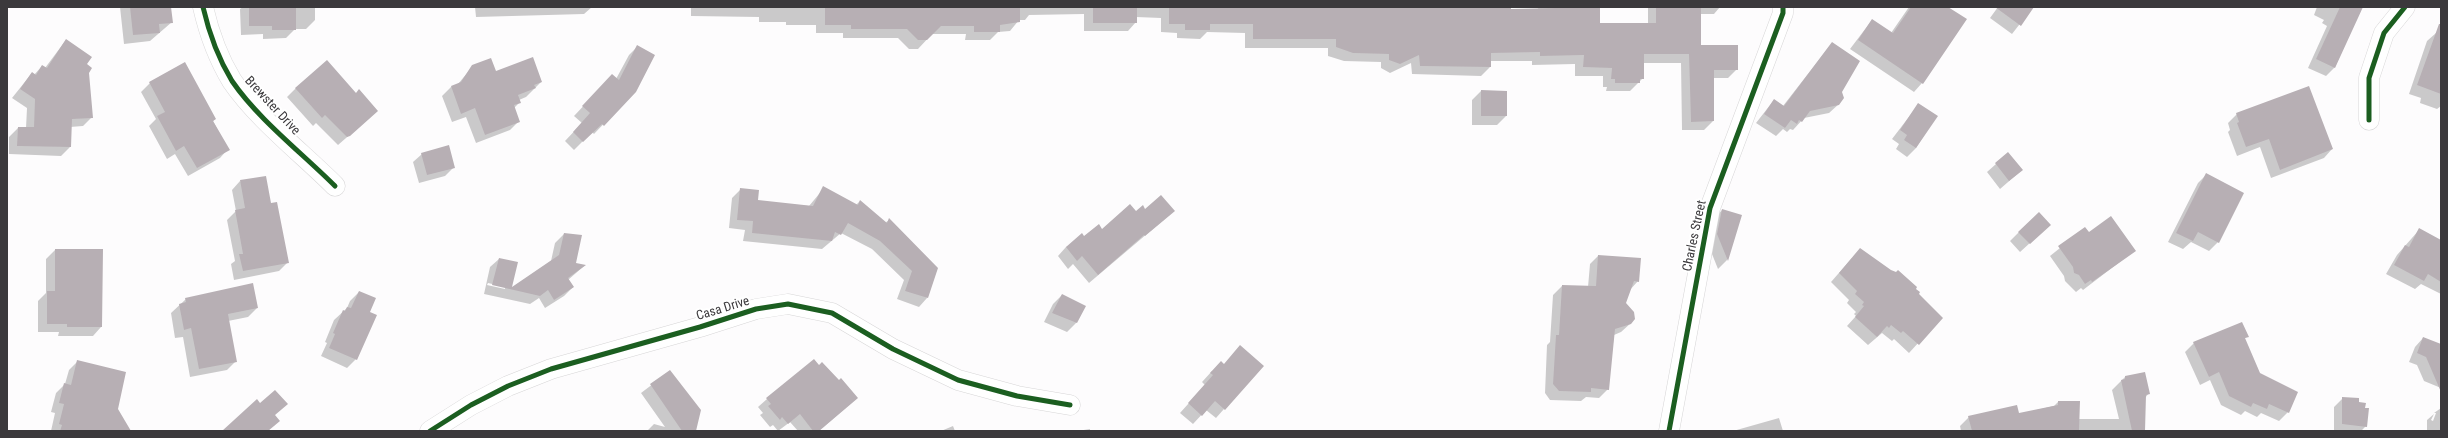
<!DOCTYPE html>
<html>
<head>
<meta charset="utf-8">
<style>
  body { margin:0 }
  #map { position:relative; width:2448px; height:438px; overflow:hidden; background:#fdfcfd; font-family:"Roboto Condensed",sans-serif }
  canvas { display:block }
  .frame { position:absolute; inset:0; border:8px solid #3b393c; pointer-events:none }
</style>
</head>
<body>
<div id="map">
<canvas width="2448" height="438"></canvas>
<div class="frame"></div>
</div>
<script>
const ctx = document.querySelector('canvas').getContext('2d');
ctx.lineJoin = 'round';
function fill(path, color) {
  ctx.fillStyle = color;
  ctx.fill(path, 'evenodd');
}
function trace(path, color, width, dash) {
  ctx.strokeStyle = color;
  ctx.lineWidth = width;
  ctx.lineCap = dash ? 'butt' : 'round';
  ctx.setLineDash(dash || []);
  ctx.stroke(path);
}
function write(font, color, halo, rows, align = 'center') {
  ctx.font = font + ' "Roboto Condensed",sans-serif';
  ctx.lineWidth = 4;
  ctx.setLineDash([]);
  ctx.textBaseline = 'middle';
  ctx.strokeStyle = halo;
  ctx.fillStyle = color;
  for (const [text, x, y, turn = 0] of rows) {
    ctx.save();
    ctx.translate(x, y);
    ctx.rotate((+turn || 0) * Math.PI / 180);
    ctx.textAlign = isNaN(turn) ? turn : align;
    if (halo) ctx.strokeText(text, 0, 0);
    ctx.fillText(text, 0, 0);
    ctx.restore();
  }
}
fill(new Path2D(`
  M120 7H170L172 22 150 41 124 44Z
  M243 7H315V20L306 29H295L286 38 263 39V34L241 35 240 9Z
  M475 7H592L584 14 476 17Z
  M691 7H1510V10H1537L1539 7H1599V24H1648V7H1720L1714 14H1700V46L1737 69 1728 78H1713V121L1704 130H1682L1681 63H1643V78L1630 91H1606L1607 87H1603V76H1575V64L1532 65V61H1490V67L1481 76 1412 74 1411 63 1390 73 1381 68V62L1344 61 1328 56V48H1245V33L1207 32 1200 39 1177 38V33L1161 32V18L1136 17V22L1128 31H1084V14L1029 15 1025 20H1019L1010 31 998 32 990 40H965L966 34H932L918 49H909L898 38H843V33H816V25H786V22H759V17L691 16Z
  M1909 7H1947L1922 83 1914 92 1850 49 1872 20 1891 33Z
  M1998 7H2033L2012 34 1990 18Z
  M2317 7H2362L2335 67 2326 76 2308 68 2327 26 2322 23 2324 20 2314 15Z
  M2436 33 2441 34V106L2437 109 2420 103 2421 98 2409 94 2427 41Z
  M66 40 85 65 92 117 83 126 70 127V147L61 156 9 154V137L18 128H26L27 108 12 98 32 73 34 75 42 66 45 68Z
  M1832 43 1841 92 1839 104 1829 113 1804 118 1793 130 1790 129 1787 132 1783 129 1776 136 1756 123 1774 100 1783 106Z
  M637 47 635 91 594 134 592 132 574 150 565 141 582 123 574 116 604 84 616 79 629 55Z
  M473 66 541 82 526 97 519 100 520 102 514 108 519 121 510 130 476 143 466 117 452 122 442 96 451 87 458 84Z
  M150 83 215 119 213 121 228 149 220 158 188 176 175 154 167 159 149 126 156 119 141 92Z
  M296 88 356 94 377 111 338 145 316 123 313 126 287 97Z
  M1481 91 1506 92V116L1497 125H1472V100Z
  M1918 105 1936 117 1916 148 1907 157 1896 149 1899 144 1892 139Z
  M2237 114 2332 149 2324 158 2271 178 2260 147 2237 156 2228 132 2230 130 2228 123Z
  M422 154 454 167 445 176 419 183 413 162Z
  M1996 164 2022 170 2000 189 1987 172Z
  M2206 175 2218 242 2209 251 2191 242 2183 249 2168 242 2198 183Z
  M240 181 270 205 288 262 279 271 234 280 231 264 235 261 227 220 236 211 232 190Z
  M824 188 856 205 860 201 885 223 889 220 927 298 919 307 897 299 904 280 872 249 841 233 822 249 743 241 745 230 729 228 732 198 741 189 756 201 809 206Z
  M1145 210 1174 211 1089 283 1073 264 1068 269 1058 256 1066 247 1084 238Z
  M1722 210 1741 216 1727 260 1718 269 1708 244 1713 220Z
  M2085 228 2089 234 2134 251 2083 290 2081 288 2076 292 2065 281 2064 276 2050 256Z
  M2419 230 2441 241V294L2421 284 2415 289 2386 274 2397 255Z
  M2019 232 2041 233 2020 252 2010 241Z
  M564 234 575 264 584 266 568 280 573 287 564 296 545 308 539 298 530 304 484 294 490 267 499 259 510 289 551 261 555 243ZM488 283 505 287V289L487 285Z
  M55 250 101 327 93 336H58L59 332H38V301L46 293V259Z
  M1598 256 1638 281 1629 291 1625 303 1631 323 1621 332 1614 335 1608 389 1599 398 1586 397 1581 401 1550 400 1545 393 1547 345 1550 342 1553 295 1562 286 1588 287 1590 264Z
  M1852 258 1914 289 1941 318 1909 353 1894 339 1892 341 1882 333 1868 345 1847 326 1856 316 1854 314 1856 312 1847 303 1849 300 1831 282Z
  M359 292 369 313 356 359 347 368 321 356 327 343 325 342 334 320 347 308 350 301Z
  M1062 295 1084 306 1076 323 1067 332 1044 322 1053 304Z
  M186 299 257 308 248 317 228 321 235 362 227 370 190 377 183 337 175 338 171 313Z
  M2248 336 2244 339 2260 374 2288 412 2279 421 2261 413 2257 417 2245 411 2241 415 2221 405 2210 380 2200 385 2185 352 2194 343Z
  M2423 338 2441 345V388L2424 381 2417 365 2409 362 2415 347Z
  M77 362 117 410 130 431H51L55 413 51 412 56 393 65 384 69 370Z
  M670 371 695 431H647L654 424 665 427 641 393Z
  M1212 371 1224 409 1216 418 1206 410 1193 424 1180 413 1205 385 1202 382Z
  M2125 377 2149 393 2145 398 2144 431H1961L1960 426 1969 417 2019 414 2054 406 2058 402 2078 419H2119L2112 390Z
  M857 398 819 431H798L790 422 778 431 773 425 770 427 760 415 763 413 758 407 767 399Z
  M2343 398 2358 403 2364 409 2366 426 2361 431H2334V407Z
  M2441 408V431H2427V420L2434 414 2431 420 2433 421 2436 413H2434Z
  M1779 418 1783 431H1733Z
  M953 426 955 431H941Z
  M1090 429V431H1077Z`), '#0003');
fill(new Path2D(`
  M130 7H171L173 23 159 24 160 33 133 35Z
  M249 7H296V30H272V26H249Z
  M825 7H1020V22L1000 25V32H974V26H941L927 40H918L907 29H851V25H825Z
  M1093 7H1137V23H1093Z
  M1169 7H1511V9L1600 7V23H1656V7H1701V45H1738V70H1714V121L1691 122 1689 54H1644V79H1640V83H1615V79H1611L1612 68 1583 67 1584 55 1540 56V52L1491 53V67L1420 66 1419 55 1400 64 1389 60V54L1353 53 1336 47V39H1253V24H1210V30H1185V24H1169Z
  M1911 7H1948L1967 19 1923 84 1858 40 1872 19 1893 33Z
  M1995 7H2034L2021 26Z
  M2340 7H2363L2335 68 2316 59Z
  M2439 24H2441V94L2417 85Z
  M66 39 92 57 87 64 92 68 89 73 93 118 72 119 71 147 17 146 18 127H34L35 99 20 89 32 72 36 75 42 65 47 68Z
  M1832 42 1860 61 1842 92 1844 98 1839 105 1810 111 1802 122 1799 120 1797 124 1791 120 1785 128 1764 114 1774 99 1784 106Z
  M637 45 655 55 636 92 604 126 602 124 583 142 573 132 590 113 582 106 612 74 619 80Z
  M533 57 542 82 534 85 536 88 518 95 521 103 514 105 520 122 485 135 475 108 461 114 451 86 461 82 472 65 491 58 496 71Z
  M327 60 356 93 359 89 378 111 350 136 347 137 325 115 322 118 295 88Z
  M185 62 216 119 213 121 230 150 197 168 184 146 176 151 157 116 165 112 149 82Z
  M2309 86 2333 149 2280 170 2269 139 2246 147 2237 123 2239 122 2236 113Z
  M1481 90 1507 91V116H1481Z
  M1918 103 1938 116 1916 148 1904 140 1907 135 1900 130Z
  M449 145 455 168 427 175 421 153Z
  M2008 152 2023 170 2009 181 1995 163Z
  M2206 173 2244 193 2219 243 2198 232 2193 241 2176 233Z
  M266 176 271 203 277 202 289 263 243 271 239 254H243L235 210 245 208 240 180Z
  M823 186 858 205 860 200 887 223 889 218 938 268 928 298 905 291 912 271 880 241 848 223 841 235 835 232 832 241 752 233 753 221 737 220 740 188 759 190 758 200 813 206Z
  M1161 195 1175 211 1145 236 1144 235 1098 275 1082 256 1077 261 1066 247 1082 233 1084 236 1099 224 1102 229 1130 204 1136 211 1143 205 1145 209Z
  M1722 209 1742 215 1728 261 1717 234Z
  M2039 212 2051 225 2030 244 2018 232Z
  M2111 216 2136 251 2092 282 2091 280 2085 284 2079 275 2074 273 2073 267 2058 246 2085 227 2089 232Z
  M2419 228 2441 240V282L2428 274 2424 281 2394 265 2405 245 2409 247Z
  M564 233 582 235 576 263 586 265 568 278 574 287 554 300 548 290 540 296 492 285 499 258 518 262 512 287 559 255Z
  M1860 248 1891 270 1896 272 1898 270 1917 287 1916 289 1920 292 1919 294 1943 318 1919 345 1903 331 1901 333 1891 325 1889 328 1887 326 1877 337 1855 317 1864 306 1862 305 1864 302 1855 294 1857 291 1839 273Z
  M55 249H103L102 327H67V324H47V291H55Z
  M1598 255 1641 258 1639 282 1634 281 1626 303 1634 312 1635 319 1631 324 1615 329 1609 390 1591 388V392L1559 391 1553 384 1556 335H1559L1562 285 1596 286Z
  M253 283 258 308 228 314 237 362 199 369 191 328 184 330 179 304 186 302 185 298Z
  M359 291 376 298 370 312 377 315 357 360 329 348 335 334 333 333 343 310 345 311 347 307 351 308Z
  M1062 294 1086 306 1077 323 1052 313Z
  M2242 322 2249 337 2245 338 2260 373 2298 392 2289 413 2269 404 2267 409 2253 403 2251 407 2229 396 2219 372 2209 377 2193 342Z
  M2423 337 2441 344V392L2426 357 2417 353Z
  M1240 345 1264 366 1225 410 1215 401 1202 416 1188 403 1213 375 1210 373 1221 361 1224 364Z
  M814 359 819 365 822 362 839 380 841 378 858 398 819 431H813L800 414 788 424 782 417 780 420 768 406 771 404 766 398Z
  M77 360 126 372 118 409 131 431H60L62 425 59 424 64 404 59 403 64 383 71 385Z
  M670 370 701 410 696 431H682L650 384Z
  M2145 372 2150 394 2146 395 2145 431H2132L2121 380 2125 379V376Z
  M275 390 288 404 275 415 280 421 268 431H222L257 399 260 403Z
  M2342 397 2359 398V402L2366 403 2365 408H2369L2367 427 2342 424Z
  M2058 401H2080L2079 431H1972L1968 416 2017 405 2019 413 2058 405Z`), '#b7afb4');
const minor = new Path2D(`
  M203 7C209 33 218 58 232 81 258 119 302 153 335 186
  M2369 120V78L2384 33 2405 7
  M430 431 471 405 508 386 551 369 700 327 756 309 788 304 832 313 893 349 958 380 1017 396 1070 405
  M1669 431 1710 208 1783 13V7`);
trace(minor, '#d7d6d7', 21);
trace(minor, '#fff', 20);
trace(new Path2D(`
  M203 7C209 33 218 58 232 81 258 119 302 153 335 186
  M2369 120V78L2384 33 2405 7
  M430 431 471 405 508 386 551 369 700 327 756 309 788 304 832 313 893 349 958 380 1017 396 1070 405
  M1669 431 1710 208 1783 13V7`), '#1b5e20', 5);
write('13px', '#3b393c', '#fff', [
  ["Brewster Drive",272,106,47],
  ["Charles Street",1695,236,-78],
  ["Casa Drive",723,309,-17]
]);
</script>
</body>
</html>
